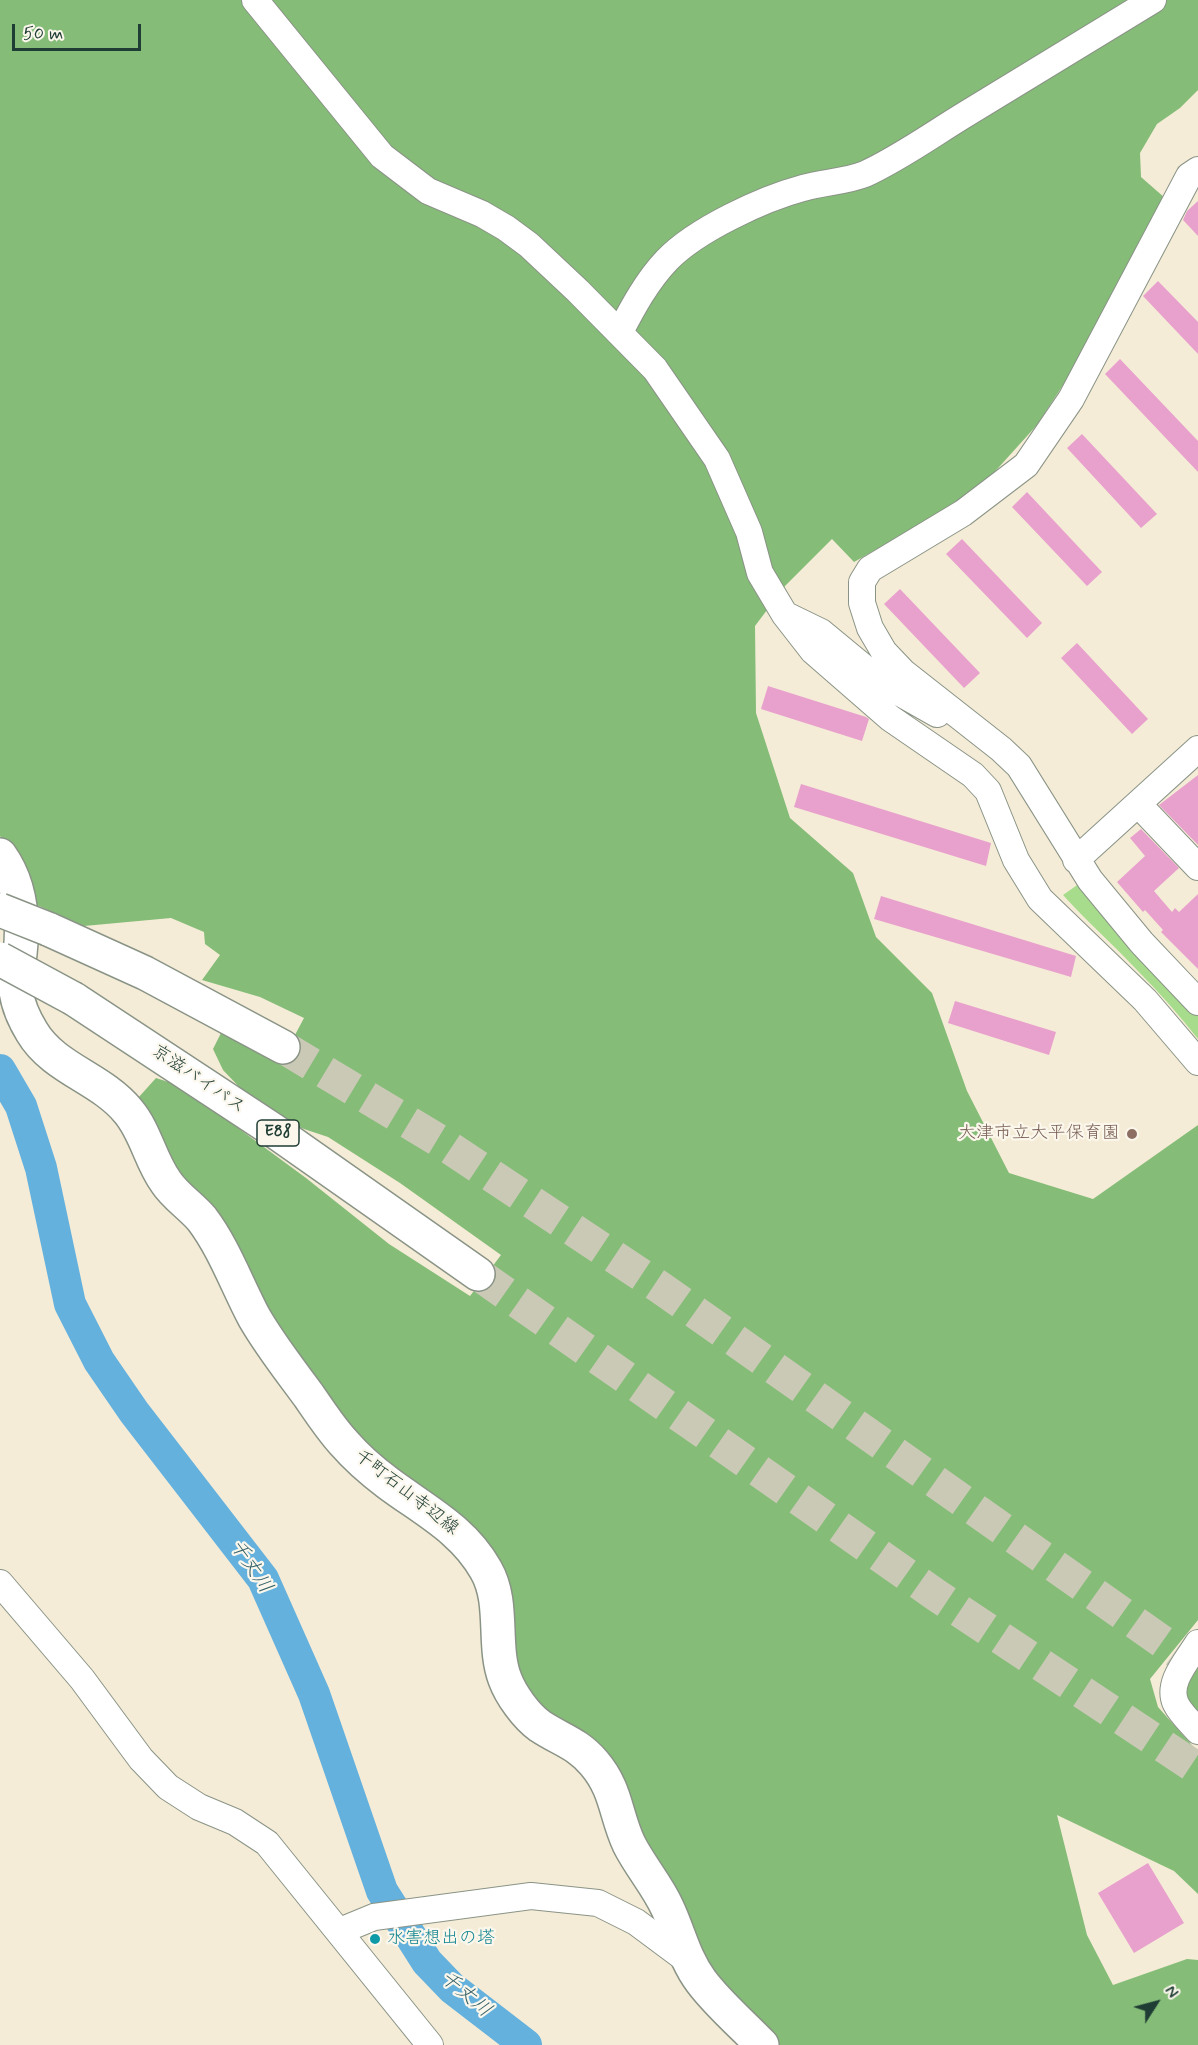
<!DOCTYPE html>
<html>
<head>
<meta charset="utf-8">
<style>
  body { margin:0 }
  #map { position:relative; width:1198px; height:2045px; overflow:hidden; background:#f5ecd7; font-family:Mynerve,sans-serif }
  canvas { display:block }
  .north { position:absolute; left:1126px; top:1973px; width:60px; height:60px; -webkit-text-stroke:4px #fbf7ec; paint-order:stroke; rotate:54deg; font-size:16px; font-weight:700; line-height:24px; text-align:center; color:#1f3d34 }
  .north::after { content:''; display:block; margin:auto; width:21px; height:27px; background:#1f3d34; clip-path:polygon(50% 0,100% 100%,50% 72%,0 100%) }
  .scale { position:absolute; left:12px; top:24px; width:129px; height:27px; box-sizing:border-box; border:3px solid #1f3d34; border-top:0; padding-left:8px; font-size:18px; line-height:21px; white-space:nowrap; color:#1f3d34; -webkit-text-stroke:4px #fbf7ec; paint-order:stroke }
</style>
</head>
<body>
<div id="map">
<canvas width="1198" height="2045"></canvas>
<div class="north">N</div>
<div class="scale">50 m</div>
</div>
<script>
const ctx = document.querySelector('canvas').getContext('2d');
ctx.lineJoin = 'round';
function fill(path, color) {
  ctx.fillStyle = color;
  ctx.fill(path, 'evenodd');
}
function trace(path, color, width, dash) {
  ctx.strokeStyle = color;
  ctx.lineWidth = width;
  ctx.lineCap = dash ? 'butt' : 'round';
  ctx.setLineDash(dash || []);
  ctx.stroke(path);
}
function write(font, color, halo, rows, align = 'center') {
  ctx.font = font + ' Mynerve,"Klee One",sans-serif';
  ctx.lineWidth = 4.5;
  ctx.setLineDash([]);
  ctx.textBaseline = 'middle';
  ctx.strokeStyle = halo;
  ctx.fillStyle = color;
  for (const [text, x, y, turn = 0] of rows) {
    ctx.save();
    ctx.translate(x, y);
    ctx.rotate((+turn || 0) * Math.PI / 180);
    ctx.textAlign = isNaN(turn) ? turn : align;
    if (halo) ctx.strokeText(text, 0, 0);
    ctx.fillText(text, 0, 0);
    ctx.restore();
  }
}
fill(new Path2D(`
  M1080 883 1198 1012V1039C1179 1015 1159 992 1137 970 1113 944 1086 921 1063 895Z`), '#a7dc8c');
fill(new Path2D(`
  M0 0H1198V90L1180 108 1157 124 1140 153 1141 177 1165 198 1091 342 1037 425 990 477 941 513 854 562 832 539 785 586 755 626 756 713 790 818 853 873 876 937 932 993 967 1091 1009 1173 1093 1199 1198 1125V1620L1150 1679 1158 1707 1198 1752V1894L1174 1871 1057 1815 1087 1935 1113 1985 1187 1959 1198 1960V2045H777L727 1995 694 1940 670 1887 537 1714 519 1681 500 1576 392 1473 342 1422 181 1187 138 1098 156 1078 181 1086 306 1178 389 1244 470 1296 501 1255 400 1183 328 1137 298 1127 246 1094 223 1070 213 1049 222 1031 249 1040 280 1063 304 1018 260 997 202 980 220 955 205 944 204 932 171 918 84 926 30 902 17 862 0 836Z
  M1198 1659V1716L1184 1699 1189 1672Z`), '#85bc78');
trace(new Path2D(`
  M0 1070 21 1106 41 1168 70 1304 99 1361 134 1412 263 1579 314 1694 382 1891 427 1962 452 1988 526 2045`), '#64b1de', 32);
fill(new Path2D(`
  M1198 201V236L1183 220 1187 211Z
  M1158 281 1198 322V354L1143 296Z
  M1120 359 1198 441V472L1105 374Z
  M1082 434 1157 514 1141 528 1067 448Z
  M1027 492 1102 572 1087 586 1012 507Z
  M962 539 1042 623 1027 638 946 554Z
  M900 589 980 673 964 688 884 604Z
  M1077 643 1148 719 1132 734 1061 658Z
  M768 686 866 717 869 719 862 741 761 709Z
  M1198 775V845L1159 805Z
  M801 784 991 843 986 866 794 807Z
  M1141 829 1179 868 1154 891 1172 912 1175 908 1179 912 1198 894V969L1161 932 1163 930 1145 910 1143 912 1117 882 1145 856 1130 838Z
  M881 896 1076 956 1071 977 874 919Z
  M955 1001 1056 1032 1049 1055 948 1023Z
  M1148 1863 1184 1923 1134 1953 1098 1893Z`), '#e8a1cc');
trace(new Path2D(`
  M283 1047 438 1140 658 1286 1198 1667
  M478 1274 936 1595 1198 1769`), '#cac9b6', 33, [33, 16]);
const minor = new Path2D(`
  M255 0 382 156 428 191 482 214 506 228 529 245 578 291 655 369 717 459 749 532 760 573 785 615 813 651 890 718 973 775 988 791 1016 860 1040 899 1145 1000 1198 1062
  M1198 170 1189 176 1071 399 1026 465 963 513 870 569 862 582V603L870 628 884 652 903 672 1001 749 1019 766 1090 880 1142 943 1198 1002
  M620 332C633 307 647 281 667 260 696 230 762 199 803 188 823 182 845 182 865 174 900 158 933 134 966 114 1028 76 1090 38 1153 0
  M788 616 821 632 884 684 937 714
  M1138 804 1198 867
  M1076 860 1198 749
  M0 1583 82 1679 141 1759 168 1787 199 1807 235 1822 267 1843 430 2045
  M1198 1643C1187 1661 1166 1683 1176 1704 1181 1714 1191 1723 1198 1731
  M340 1931 374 1917 531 1896 598 1903 636 1922 687 1960`);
const major = new Path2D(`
  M0 855C21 884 24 920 20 954 18 966 15 979 16 991 18 1006 24 1019 32 1032 54 1069 101 1078 128 1111 146 1132 150 1160 166 1182 175 1196 191 1206 202 1219 224 1248 237 1285 254 1317 270 1345 290 1370 309 1396 320 1412 331 1429 344 1443 357 1458 372 1471 388 1483 424 1510 463 1529 486 1570 505 1603 492 1645 505 1679 511 1695 526 1716 540 1726 561 1740 577 1743 594 1763 617 1790 615 1814 629 1844 640 1866 657 1885 667 1907 679 1932 684 1958 701 1981 718 2004 742 2024 762 2045`);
const highway = new Path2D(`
  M48 929 145 973 283 1047
  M74 999 273 1130 478 1274`);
trace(minor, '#8a9486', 28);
trace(major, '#8a9486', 36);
trace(highway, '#8a9486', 36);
trace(minor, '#fff', 26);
trace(major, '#fff', 33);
trace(highway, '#fff', 33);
const highwayBridge = new Path2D(`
  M0 910 48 929
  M0 959 74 999`);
trace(highwayBridge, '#8a9486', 36, []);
trace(highwayBridge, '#fff', 33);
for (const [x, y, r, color] of [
  [1132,1134,6,"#8d6e63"],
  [375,1939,6,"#0f9aa8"]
]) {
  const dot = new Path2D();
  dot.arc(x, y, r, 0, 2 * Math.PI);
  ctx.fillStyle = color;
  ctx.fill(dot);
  trace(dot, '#fbf7ec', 2);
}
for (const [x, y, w] of [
  [278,1133,42]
]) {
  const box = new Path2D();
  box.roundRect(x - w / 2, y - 13, w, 26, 4.5);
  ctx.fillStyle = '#fbf7ec';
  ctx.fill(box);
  trace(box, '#1f3d34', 1.5);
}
write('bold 16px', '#1f3d34', null, [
  ["E88",278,1133]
]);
write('18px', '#1f3d34', '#fbf7ec', [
  ["京滋バイパス",198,1080,34],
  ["千町石山寺辺線",406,1493,38]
]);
write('18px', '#785e54', '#fbf7ec', [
  ["大津市立大平保育園",1120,1134]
], 'right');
write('18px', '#0d838f', '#fbf7ec', [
  ["水害想出の塔",387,1939]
], 'left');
write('italic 20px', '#346067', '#fbf7ec', [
  ["千丈川",250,1567,56],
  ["千丈川",465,1995,40]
]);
</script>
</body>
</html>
